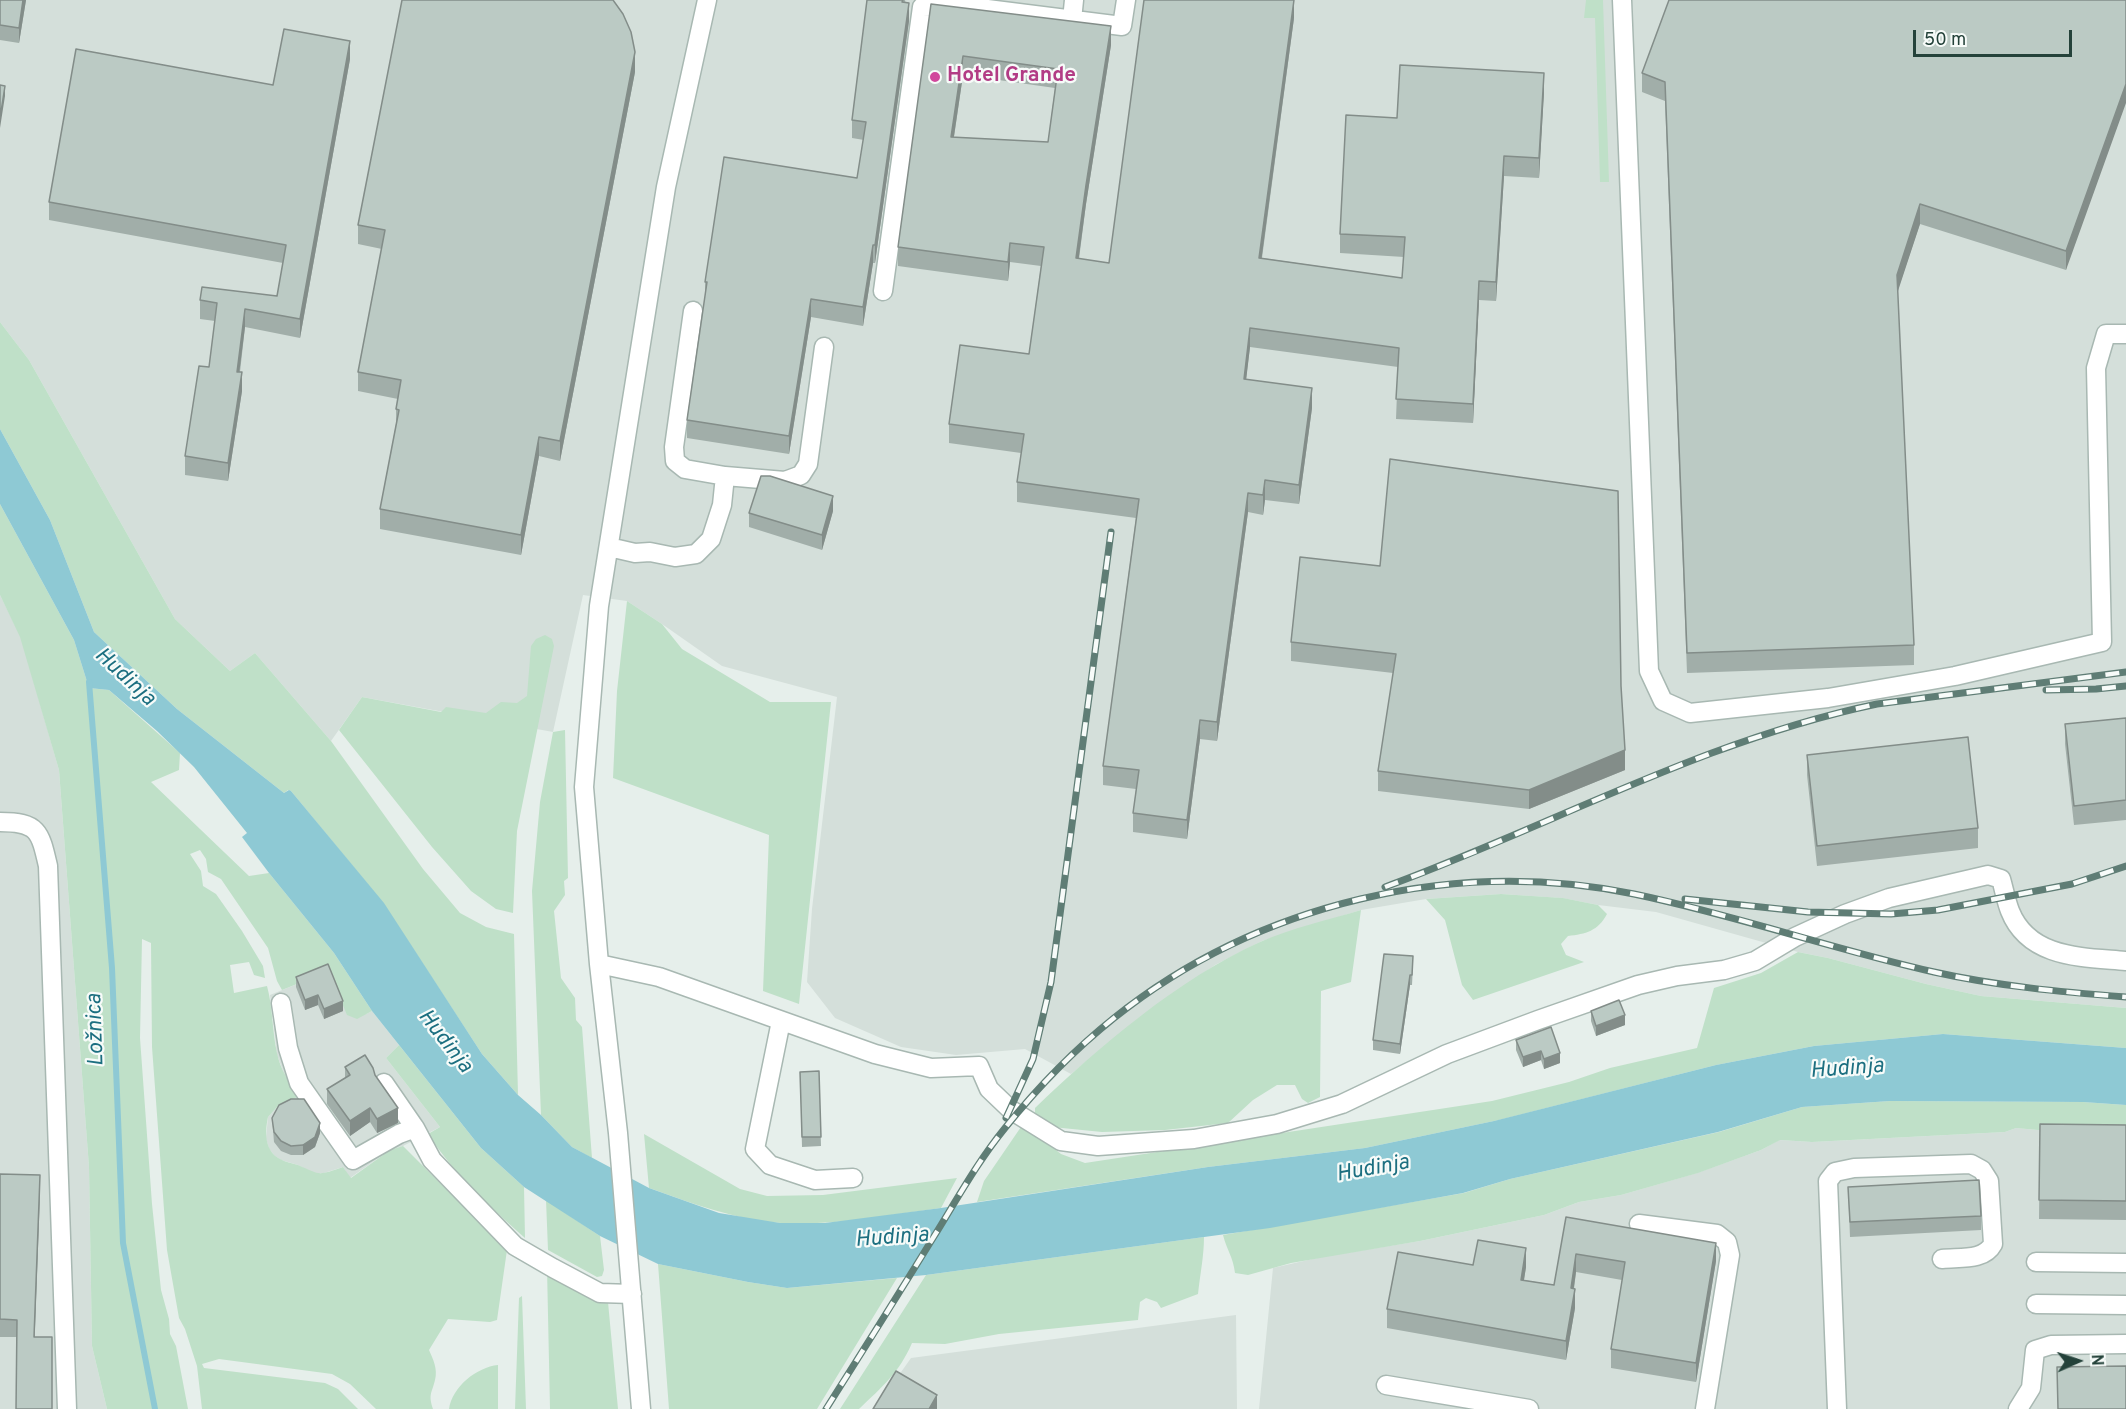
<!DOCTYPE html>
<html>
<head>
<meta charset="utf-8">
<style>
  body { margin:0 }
  #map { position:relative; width:2126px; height:1409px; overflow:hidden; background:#e6efeb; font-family:Overpass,sans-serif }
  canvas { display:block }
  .north { position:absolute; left:2048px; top:1331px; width:60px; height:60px; -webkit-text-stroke:4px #f7fbf9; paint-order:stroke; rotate:87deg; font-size:16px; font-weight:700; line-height:24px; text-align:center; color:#24423a }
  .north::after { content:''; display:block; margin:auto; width:21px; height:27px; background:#24423a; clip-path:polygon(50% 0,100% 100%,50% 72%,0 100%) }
  .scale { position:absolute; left:1913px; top:30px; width:159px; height:27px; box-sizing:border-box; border:3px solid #24423a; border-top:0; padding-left:8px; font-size:18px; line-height:21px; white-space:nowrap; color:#24423a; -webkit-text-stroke:4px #f7fbf9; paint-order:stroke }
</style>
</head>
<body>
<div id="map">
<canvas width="2126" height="1409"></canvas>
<div class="north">N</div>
<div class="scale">50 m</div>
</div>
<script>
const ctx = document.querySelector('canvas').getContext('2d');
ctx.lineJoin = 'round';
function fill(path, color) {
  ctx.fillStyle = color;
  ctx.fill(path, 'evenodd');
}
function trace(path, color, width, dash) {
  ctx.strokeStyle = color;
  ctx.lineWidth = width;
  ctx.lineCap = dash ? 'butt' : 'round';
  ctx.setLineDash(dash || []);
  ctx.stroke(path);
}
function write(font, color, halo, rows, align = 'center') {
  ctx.font = font + ' Overpass,sans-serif';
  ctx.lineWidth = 4.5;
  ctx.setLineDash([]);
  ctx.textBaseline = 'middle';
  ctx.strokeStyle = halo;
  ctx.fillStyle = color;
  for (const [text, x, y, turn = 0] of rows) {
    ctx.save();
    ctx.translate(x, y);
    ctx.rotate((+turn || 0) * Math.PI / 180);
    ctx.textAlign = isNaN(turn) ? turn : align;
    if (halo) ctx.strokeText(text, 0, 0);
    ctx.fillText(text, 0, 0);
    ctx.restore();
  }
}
fill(new Path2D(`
  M0 0H2126V1008L1981 996 1926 984 1828 958 1798 952 1656 912 1598 905 1562 898 1501 894 1426 899 1361 910 1262 941 1215 965 1137 1020 1071 1074 1025 1049 956 1055 901 1047 835 1018 807 982 812 909 837 697 722 666 662 624 627 601 583 595 553 732 362 697 331 741 255 653 230 671 175 619 29 360 0 322Z
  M0 595 21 637 59 770 89 1167 92 1346 107 1409H0Z
  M329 971 366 1014 372 1011 399 1045 386 1058 440 1127 403 1146 390 1150 350 1178 343 1167 324 1173H312L298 1165 281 1160 275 1156 269 1149 266 1138 268 1117 277 1107 298 1096 285 1076 277 1055 270 995Z
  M2016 1128 2126 1138V1409H1259L1273 1268 1321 1257 1420 1241 1544 1215 1579 1202 1621 1195 1697 1173 1761 1150 1779 1140 1812 1142 2005 1132Z
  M1236 1315 1237 1409H875L911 1358Z`), '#d4dfda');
fill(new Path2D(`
  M1586 0H1603L1609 182H1600L1595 18H1584Z
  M0 322 29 360 175 619 230 671 255 653 331 741 423 869 460 913 486 927 514 934 518 1095 482 1054 383 903 291 791 288 790 284 793 177 709 94 632 50 520 0 429Z
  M0 504 74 640 89 688 109 690 180 753 179 770 151 782 249 876 269 873 334 953 372 1011 357 1019 347 1015 329 971 282 990 277 981 268 948 221 879 208 872 206 859 200 850 190 854 201 871 203 886 216 894 242 931 263 966 265 978 254 975 249 962 230 965 234 993 267 986C273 1008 272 1030 277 1053 280 1069 289 1082 299 1096L277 1107 268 1117C265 1131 264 1151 280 1159 285 1162 292 1163 298 1165 321 1175 317 1176 343 1167L351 1178 390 1150 403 1146 507 1250 497 1320 490 1322 448 1319 429 1350C433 1359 438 1369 435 1380 432 1393 428 1394 433 1409H376L350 1384 332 1374 219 1359 202 1364 204 1368 325 1383 338 1389 358 1409H202L197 1366 185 1329 179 1318 167 1250 152 1047 151 943 142 939 140 1038 152 1204 161 1290 169 1319 170 1334 176 1346 188 1409H107L92 1346 89 1167 59 770 20 637 0 595Z
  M627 601 662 624 682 649 770 702H831L799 1004 763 991 769 835 613 778 617 691Z
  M545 635 552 639 554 646 517 831 513 913 496 909 471 891 432 847 339 730 362 697 441 712 446 707 486 713 501 702 517 703 527 696 531 646 536 639Z
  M565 730 568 878 564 881 565 895 554 911 561 978 575 998 576 1020 582 1027 592 1158 572 1147 541 1115 532 891 540 802 553 732Z
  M1501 894 1563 898 1598 905 1607 914C1598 931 1586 934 1568 936L1561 944 1566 955 1584 962 1473 1000 1462 985 1445 920 1426 899Z
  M1361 910 1351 982 1321 991 1320 1097 1308 1103 1302 1099 1295 1085H1277L1253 1100 1228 1123 1165 1130 1102 1132 1052 1127 1035 1115V1108C1100 1046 1178 979 1260 942 1292 928 1328 920 1361 910Z
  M1798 952 1828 958 1926 984 1981 996 2126 1008V1048L1943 1034 1814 1046 1716 1065 1499 1120 1365 1148 1208 1167 977 1202 984 1181 1023 1124 1061 1154 1085 1163 1492 1101 1569 1082 1610 1068 1697 1048 1714 988 1761 973Z
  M399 1045 481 1148 524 1187 525 1238C487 1204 456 1176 428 1134L440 1127 386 1058Z
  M1890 1101 2083 1102 2126 1105V1138L2016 1128 2005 1132 1812 1142 1780 1140 1761 1150 1698 1173 1621 1195 1579 1202 1544 1215 1420 1241 1291 1263 1248 1275 1235 1273C1233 1256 1227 1251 1223 1235L1464 1193 1510 1179 1719 1132 1802 1107Z
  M644 1134 740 1189 767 1196 823 1195 957 1178 941 1208C888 1215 834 1226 781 1223 735 1220 692 1203 649 1188Z
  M546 1200 600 1236 604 1270 602 1276 597 1277 548 1250Z
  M1204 1237C1204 1256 1200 1275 1198 1294L1161 1308 1157 1302 1146 1298 1140 1302 1138 1320 999 1334 945 1344 912 1343C899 1373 882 1387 859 1409H840L926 1275Z
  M658 1264 748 1282 787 1288 897 1278 817 1409H669Z
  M547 1268 608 1302 618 1409H550Z
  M522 1296 526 1409H515L519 1298Z
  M498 1365V1409H449C452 1387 477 1367 498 1365Z`), '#bfe0c8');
fill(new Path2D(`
  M0 429 50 520 94 632 177 709 284 793 289 790 291 791 384 903 482 1054 518 1095 541 1115 572 1147 649 1188 719 1213 780 1223H825L941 1208 1208 1167 1365 1148 1494 1121 1716 1065 1814 1046 1943 1034 2126 1048V1105L2083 1102 1890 1101 1802 1107 1718 1132 1510 1179 1463 1193 1270 1228 926 1275 787 1288 748 1282 658 1264 600 1236 524 1187 481 1148 372 1011 334 953 269 873 242 837 247 833 194 767 157 731 109 690 89 688 74 640 0 504Z`), '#8ec9d4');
trace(new Path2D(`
  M89 682 112 968 123 1243 155 1409`), '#8ec9d4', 6);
const minor = new Path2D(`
  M1622 0 1649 671 1663 701 1690 713 1828 698 1955 676 2102 642 2096 368 2106 334H2126
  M1072 20 1074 0
  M883 291 922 7 964 6 1122 26 1126 0
  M725 476 785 481 801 475 808 464 824 347
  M609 547 635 553 650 552 675 557 696 554 711 539 722 505 725 476 685 469 675 461 674 447 693 311
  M0 822C38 822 40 831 48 866L67 1409
  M599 964 659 977 875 1054 931 1068 979 1066 989 1089 1011 1110 1061 1141 1098 1146 1194 1139 1277 1124 1342 1104 1447 1054 1538 1020 1638 985 1677 976 1724 970 1755 961 1795 937 1845 914 1889 898 1988 875 2001 879C2004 889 2006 901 2010 911 2029 959 2083 957 2126 961
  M281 1003 288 1048 299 1083 353 1160 399 1134 415 1128
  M781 1021 755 1149 770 1165 815 1180 853 1178
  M384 1083 415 1128 432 1160 515 1246 553 1268 600 1293 632 1294
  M1639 1224 1717 1234 1727 1242 1730 1255 1705 1409
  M2036 1262 2126 1263
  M2036 1304 2126 1305
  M1386 1385 1529 1409
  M641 1409 618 1133 599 964 584 787 599 606 666 187 707 0
  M1837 1409 1828 1181 1835 1172 1854 1168 1971 1164 1982 1170 1989 1181 1993 1244C1984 1261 1960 1257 1942 1259
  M2018 1409 2031 1388 2035 1350 2051 1345 2126 1344`);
trace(minor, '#a8b8b2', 21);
trace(minor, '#fff', 18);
const rail = new Path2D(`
  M2046 690 2096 689 2126 686
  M1385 887C1549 827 1704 740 1877 704L2126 672
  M1685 899 1808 912 1891 914 1938 910 2072 884 2126 866
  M1006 1118 1033 1059 1051 982 1111 532
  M826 1409C862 1352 898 1295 933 1238 956 1201 978 1161 1005 1128 1038 1087 1074 1050 1114 1018 1258 903 1454 857 1634 894 1735 915 1833 949 1934 972 1997 986 2062 992 2126 997`);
trace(rail, '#5f7d75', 7);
trace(rail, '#f7fbf9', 4.5, [14]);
fill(new Path2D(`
  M0 0H26L19 43 0 40Z
  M867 0H905L909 21 875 263H873L863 326 811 317 789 454 687 438V420L705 298V282L857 178 864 140 852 138V120Z
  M2126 0 2066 270 1920 224 1897 292 1914 645V665L1687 673 1665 101 1642 92V73Z
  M931 4 1111 45 1086 204 1079 259 1109 263 1294 18 1262 258 1402 278 1404 257 1340 253V234L1397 118 1544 92 1539 178 1504 176 1496 301 1479 300 1473 423 1396 419 1398 367 1250 347 1246 379 1312 408 1299 504 1265 500 1263 515 1248 512 1217 741 1200 739 1187 839 1133 832V813L1136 789 1103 785V766L1136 518 1017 502V482L1021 453 949 443V424L1029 354 1041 266 1010 262 1008 281 898 266V247ZM963 75 1055 88 1048 142 954 137Z
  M350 59 300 338 245 327 240 372 242 391 228 481 185 475V456L209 367 215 321 200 319V300L277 296 283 263 49 220V202L273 85Z
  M635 72 560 461 539 456 521 555 380 529V509L396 424V409L398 399 358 391V372L382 249 358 244V225Z
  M833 511 822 550 749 527V513Z
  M1300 557 1621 686 1625 770 1529 809 1378 791V771L1393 673 1291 661V642Z
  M2126 718V820L2074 825 2065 744V724Z
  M1807 755 1978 828V848L1817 866 1807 775Z
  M1413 966 1412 985H1410L1400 1054 1373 1050V1040Z
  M296 977 343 1011 324 1019 318 1005 305 1010 296 987Z
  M1591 1011 1625 1025 1596 1036 1591 1021Z
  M1551 1027 1560 1063 1544 1069 1541 1060 1523 1067 1516 1050V1040Z
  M345 1067 398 1123 377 1133 370 1122 350 1136 327 1104V1089L345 1078Z
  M819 1071 821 1146 802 1147 800 1072Z
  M272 1118 320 1133 315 1147 303 1155H291L281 1151 274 1142Z
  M2040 1124 2126 1125V1220L2039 1219Z
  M0 1174 40 1193 17 1337H0Z
  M1848 1187 1981 1216V1230L1850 1237Z
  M1566 1217 1716 1261 1696 1382 1611 1368V1349L1622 1280 1576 1272 1574 1289 1575 1308 1566 1360 1387 1328V1309L1473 1265 1526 1267 1524 1280 1554 1285Z`), '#a1aea9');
fill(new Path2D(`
  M23 0H26L19 43V28Z
  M1294 0V18L1259 277V258Z
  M909 3V21L875 263V245Z
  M1111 26V45L1086 204 1076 278V258L1086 185Z
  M350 41V59L300 338V319Z
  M635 52V72L560 461V441Z
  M963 56V75L951 156V137Z
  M1544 73V92L1539 178V158Z
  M2126 84V103L2066 270V251Z
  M5 86V96L0 128V118Z
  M1504 156V176L1496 301V282Z
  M1920 204V224L1897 294V275Z
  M1010 243V262L1008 281V262Z
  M873 245V263L863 326V307Z
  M1479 281V300L1473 423V404Z
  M811 299V317L789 454V436Z
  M245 309V327L237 390V372Z
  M1250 328V347L1244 398V379Z
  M242 372V391L228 481V463Z
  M1312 388V408L1299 504V485Z
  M539 437V456L521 555V535Z
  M1265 480V500L1263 515V495Z
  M1248 493V512L1217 741V722Z
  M833 496V511L822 550V535Z
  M1200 720V739L1187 839V820Z
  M1625 750V770L1529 809V790Z
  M1410 975V985L1400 1054V1044Z
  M318 995V1005L305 1010V1000Z
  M343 1001V1011L324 1019V1009Z
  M1625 1015V1025L1596 1036V1026Z
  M1541 1051V1060L1523 1067V1057Z
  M1560 1053V1063L1544 1069V1059Z
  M370 1108V1122L350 1136V1121Z
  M398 1108V1123L377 1133V1119Z
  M320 1123V1133L315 1147 303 1155V1145Z
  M40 1175V1193L34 1355V1337Z
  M1716 1243V1261L1696 1382V1363Z
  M1526 1248V1267L1521 1298V1280Z
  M1576 1254V1272L1571 1307V1288Z
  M1575 1289V1308L1566 1360V1341Z
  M937 1395V1409H929Z`), '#838d89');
const building = new Path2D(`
  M0 0H23L19 28 0 25Z
  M402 0H613L623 14 631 32 635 52 560 441 539 437 521 535 380 509 399 410 396 409 401 380 358 372 385 230 358 225Z
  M867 0H903L902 2 909 3 875 245H873L863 307 811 299 789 436 687 420 707 282H705L724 157 857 178 866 122 852 120Z
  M1144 0H1294L1259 258 1402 278 1405 237 1340 234 1346 115 1397 118 1400 65 1544 73 1539 158 1504 156 1496 282 1479 281 1473 404 1396 399 1399 348 1250 328 1244 379 1312 388 1299 485 1265 480 1263 495 1248 493 1217 722 1200 720 1187 820 1133 813 1139 770 1103 766 1139 499 1017 482 1024 434 949 424 960 345 1029 354 1044 247 1010 243 1008 262 898 247 931 4 1111 26 1086 185 1076 258 1109 263ZM963 56 1058 69 1048 142 951 137Z
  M1669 0H2126V84L2066 251 1920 204 1897 275 1914 645 1687 653 1665 82 1642 73Z
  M284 29 350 41 300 319 245 309 237 372H242L228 463 185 456 199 366 209 367 217 303 200 300 202 287 277 296 286 245 49 202 76 49 273 85Z
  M0 85 5 86 0 118Z
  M1390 459 1618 491 1621 686 1625 750 1529 790 1378 771 1396 654 1291 642 1300 557 1380 566Z
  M761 476H770L833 496 822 535 749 513Z
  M2126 718V800L2074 806 2065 724Z
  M1968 737 1978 828 1817 846 1807 755Z
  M1384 954 1413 956 1412 975H1410L1400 1044 1373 1040Z
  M328 964 343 1001 324 1009 318 995 305 1000 296 977Z
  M1619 1000 1625 1015 1596 1026 1591 1011Z
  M1551 1027 1560 1053 1544 1059 1541 1051 1523 1057 1516 1040Z
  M365 1055 373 1068 375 1075 398 1108 377 1119 370 1108 350 1121 327 1089 350 1075 345 1067Z
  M819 1071 821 1137H802L800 1072Z
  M291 1099H304L320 1123 315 1137 303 1145 291 1146 281 1141 274 1132 272 1118 279 1105Z
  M2040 1124 2126 1125V1201L2039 1200Z
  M0 1174 40 1175 34 1337H52V1409H16L17 1320 0 1319Z
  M1979 1180 1981 1216 1850 1222 1848 1187Z
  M1566 1217 1716 1243 1696 1363 1611 1349 1625 1262 1576 1254 1571 1288 1575 1289 1566 1341 1387 1309 1398 1252 1473 1265 1478 1240 1526 1248 1521 1280 1554 1285Z
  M2126 1366V1409H2058L2057 1367Z
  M896 1371 937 1395 929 1409H873Z`);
fill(building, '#bbcac4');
trace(building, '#838d89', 1.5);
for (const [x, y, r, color] of [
  [935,77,6,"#d1479c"]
]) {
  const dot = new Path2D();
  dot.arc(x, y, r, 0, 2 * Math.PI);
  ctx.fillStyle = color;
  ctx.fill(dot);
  trace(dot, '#f7fbf9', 2);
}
write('bold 21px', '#b23c85', '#f7fbf9', [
  ["Hotel Grande",947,77]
], 'left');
write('italic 22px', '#1c6f80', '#f7fbf9', [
  ["Hudinja",124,678,43],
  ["Ložnica",97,1030,-92],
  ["Hudinja",444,1042,52],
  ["Hudinja",1847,1070,-4],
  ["Hudinja",1373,1170,-10],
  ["Hudinja",892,1239,-4]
]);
</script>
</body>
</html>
